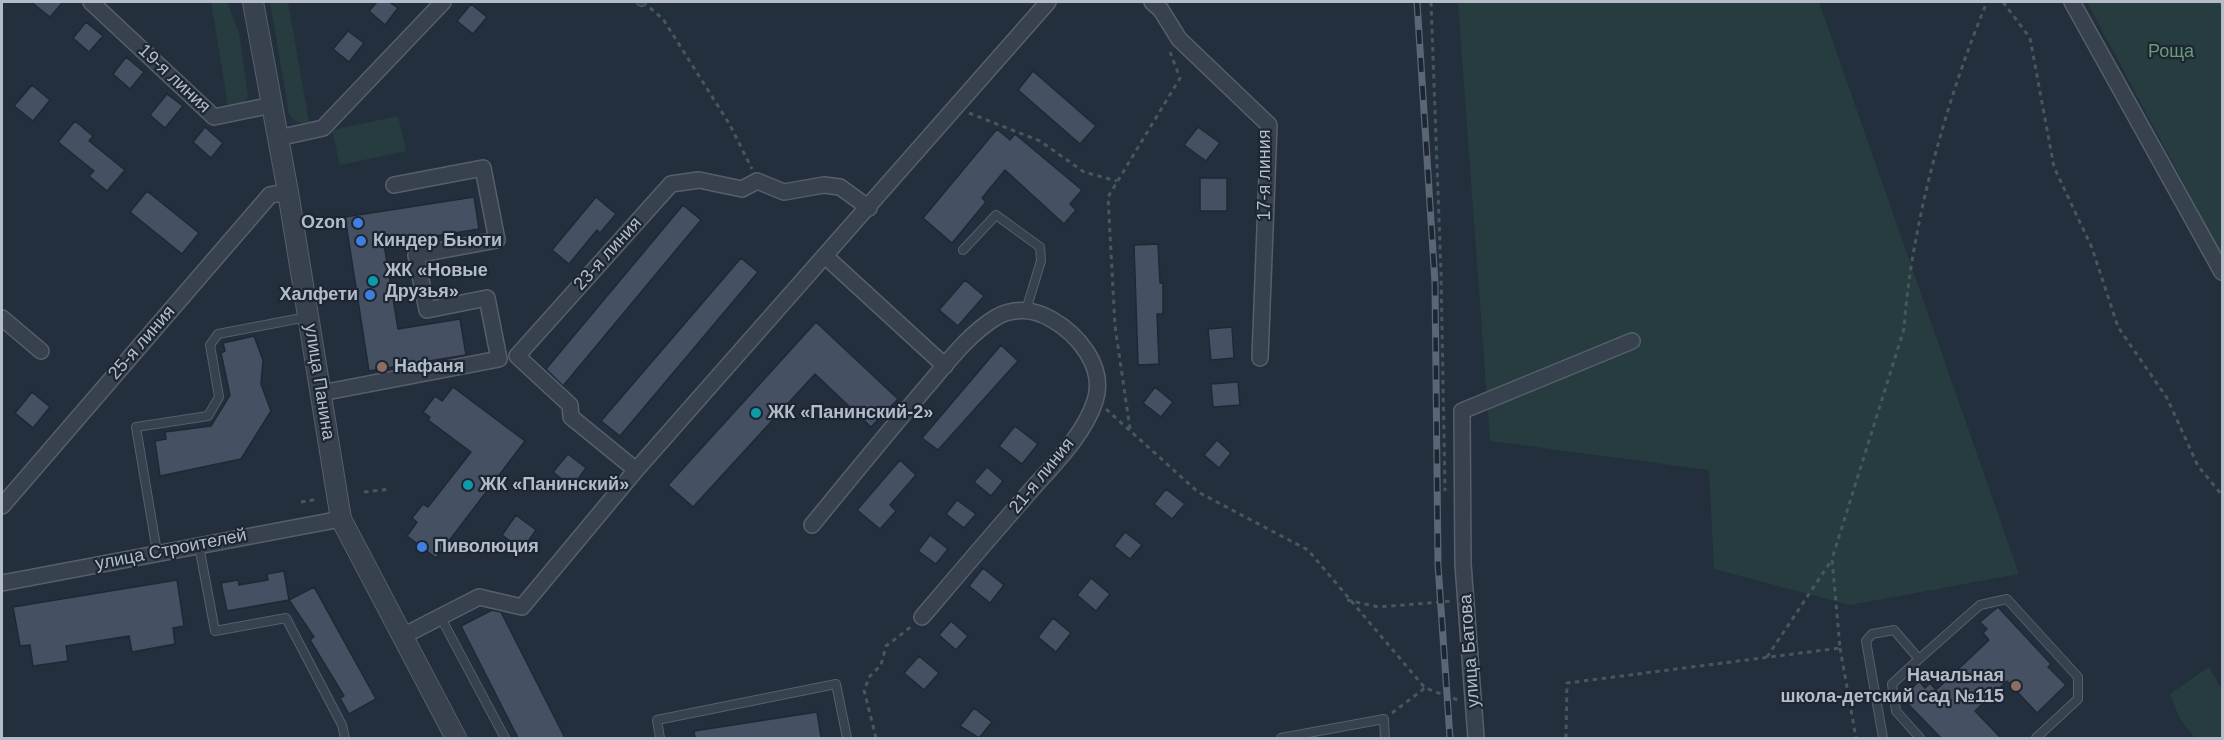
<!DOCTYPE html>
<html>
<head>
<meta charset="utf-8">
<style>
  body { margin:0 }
  #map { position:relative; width:2224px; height:740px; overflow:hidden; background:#242f3e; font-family:Helvetica,sans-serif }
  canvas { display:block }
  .frame { position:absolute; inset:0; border:3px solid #b4bcc9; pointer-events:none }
</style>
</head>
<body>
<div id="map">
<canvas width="2224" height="740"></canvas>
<div class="frame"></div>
</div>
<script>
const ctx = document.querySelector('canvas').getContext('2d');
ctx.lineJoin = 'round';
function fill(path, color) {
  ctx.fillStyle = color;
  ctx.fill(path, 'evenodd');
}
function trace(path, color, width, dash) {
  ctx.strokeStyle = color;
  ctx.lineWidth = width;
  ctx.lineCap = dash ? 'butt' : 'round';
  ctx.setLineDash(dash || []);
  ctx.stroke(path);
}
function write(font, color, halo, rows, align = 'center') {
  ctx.font = font + ' Helvetica,sans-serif';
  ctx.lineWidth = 4.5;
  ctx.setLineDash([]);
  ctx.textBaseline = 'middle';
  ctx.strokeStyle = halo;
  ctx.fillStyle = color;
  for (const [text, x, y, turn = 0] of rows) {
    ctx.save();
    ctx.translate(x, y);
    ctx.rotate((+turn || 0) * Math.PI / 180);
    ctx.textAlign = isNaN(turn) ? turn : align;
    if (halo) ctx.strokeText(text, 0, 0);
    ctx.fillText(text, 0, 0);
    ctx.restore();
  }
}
fill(new Path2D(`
  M211 2H227L239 33 248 96 244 103 228 106Z
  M270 2H288L309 123 296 122 289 114Z
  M1458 2H1819L2019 574 1850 605 1714 569 1709 470 1490 441Z
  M2087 2H2222V255Z
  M398 116 406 151 340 165 332 130Z
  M2209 667 2222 690V738H2195L2180 719 2170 694Z`), '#263c3f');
const building = new Path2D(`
  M31 2H63L50 17Z
  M377 2H389L398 8 385 25 369 11Z
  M471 4 487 17 473 34 457 21Z
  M86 22 103 36 89 52 73 38Z
  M348 31 364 43 349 62 333 49Z
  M126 57 144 72 130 89 113 74Z
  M1033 71 1096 126 1080 144 1018 90Z
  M32 85 50 100 33 121 14 106Z
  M167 94 183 106 165 128 150 115Z
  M75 121 93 136 89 141 125 170 107 191 89 176 94 171 58 142Z
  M205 127 223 143 211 158 193 142Z
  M1198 127 1220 143 1206 161 1184 145Z
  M997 129 1010 140 1015 134 1082 190 1070 204 1076 210 1064 224 1005 170 982 198 986 202 952 243 923 218Z
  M1200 178H1227V211H1200Z
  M147 191 199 233 182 254 130 212Z
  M474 197 479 229 384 244 398 329 460 319 466 355 369 371 345 217Z
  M596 197 616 214 600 233 597 230 569 264 552 250Z
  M683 205 701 220 563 386 546 369Z
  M1158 244 1160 283H1163V314H1157L1159 364 1138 365 1134 245Z
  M741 258 758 272 620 436 601 421Z
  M965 280 984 296 958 326 939 310Z
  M816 322 898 399 871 427 815 374 693 507 668 485Z
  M1232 327 1234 358 1211 360 1208 329Z
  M254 336 263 360 261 384 271 411 241 459 160 476 155 441 166 439 165 432 211 426 230 395 221 353 225 351 223 343Z
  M1001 345 1018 361 938 450 922 438Z
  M1238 382 1240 405 1213 407 1211 384Z
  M453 387 525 441 436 558 407 536 417 522 412 518 423 504 428 507 471 452 428 420 430 417 423 412 435 396 442 401Z
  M1155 387 1173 402 1161 417 1143 403Z
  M32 392 50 407 33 428 15 413Z
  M1015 426 1038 444 1022 464 999 446Z
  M1217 440 1231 453 1219 468 1204 455Z
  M568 454 586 468 572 487 553 472Z
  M900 460 916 475 890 505 896 511 880 529 857 510Z
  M987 467 1003 481 991 496 974 482Z
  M1166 489 1185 504 1172 519 1154 504Z
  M957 500 976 514 964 528 946 514Z
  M516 515 536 530 522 550 502 535Z
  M1125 532 1142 545 1130 559 1114 546Z
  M930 535 948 549 936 564 918 551Z
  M983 568 1004 585 990 603 969 586Z
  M284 571 289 600 227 611 221 583 238 580 239 585 268 580 267 574Z
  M1091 578 1110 594 1096 611 1077 595Z
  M177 580 184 626 173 628 175 644 132 652 129 636 66 646 68 661 33 666 30 645 20 646 13 607Z
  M314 587 376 699 349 714 340 698 344 696 310 640 314 637 289 600Z
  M1998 607 2051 664 2048 667 2066 685 2037 713 2007 681 1975 711 2001 738H1941L1902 698 1919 681 1925 688 1930 683 1936 690 1989 640 1983 633 1987 629 1980 622Z
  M492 610 501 612 565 738H518L461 626Z
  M1053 618 1071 633 1056 652 1038 637Z
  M951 621 968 636 956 650 939 635Z
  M919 656 939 673 924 690 904 673Z
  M974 708 992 722 979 738 960 726Z
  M817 712 821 738H695L694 731Z`);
fill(building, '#455162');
trace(building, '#1f2835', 1.5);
const service = new Path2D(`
  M641 2H642
  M963 250 996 215 1040 247 1041 261 1026 310
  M199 546 215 631 286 618 342 725 345 738
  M157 552 136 427 208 416 219 397 210 345 218 334 307 317
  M441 618 505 738
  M1919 659 1980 605 2007 599 2078 677V699L2036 738
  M660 738 657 720 836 684 847 738
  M1281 738 1384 719 1385 738
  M1883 738 1866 641 1872 634 1894 630 1919 659 1892 684 1896 711 1920 738`);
const minor = new Path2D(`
  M91 2 214 117 272 105
  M1152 2 1161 10 1179 39 1269 125 1260 358
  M2072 2 2222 272
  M278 138 323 128 443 2
  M825 256 945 366
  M2 318 41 351
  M321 393 499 359 487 298 427 310 416 255 497 240 483 168 394 185
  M636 470 571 417 570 405 517 356 671 184 699 180 742 189 757 181 784 192 824 185 840 187 869 208
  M2 506 270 195 288 192
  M812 525C848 481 885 436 922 392 945 366 966 336 995 318 1013 307 1034 309 1051 319 1078 334 1106 367 1095 401 1084 436 1050 468 1026 496 991 536 957 576 922 617
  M2 583 341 519
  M403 636 479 597 522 607 636 470 1048 2
  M1476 738 1463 564 1462 411 1632 341`);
const tertiary = new Path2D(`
  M253 2 288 192 341 519 456 738`);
trace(service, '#565f6c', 10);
trace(minor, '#565f6c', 18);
trace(tertiary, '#565f6c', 22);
trace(new Path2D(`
  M1431 2 1441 273 1445 491
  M2003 2 2030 38 2054 167 2092 248 2118 327 2167 398 2198 466 2222 495
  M2221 2 2222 5
  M650 8 663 19 730 125 752 169
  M969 113 1040 141 1084 172 1117 181
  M1106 409 1198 492 1308 550 1425 688 1458 700
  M1130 429 1115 326 1108 197 1180 78 1170 52
  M364 492 390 489
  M301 502 319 499
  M1347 600 1379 607 1452 601
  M1840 648 1856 738
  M1767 657 1831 561
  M1392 713 1425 688
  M876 738 864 690 870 676 881 665 886 646 912 626
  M1566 738 1567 683 1840 648 1832 559 1904 329C1911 226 1947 97 1987 2`), '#44595c', 3, [4.5, 4.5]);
trace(service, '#38414e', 8);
trace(minor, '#38414e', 15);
trace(tertiary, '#38414e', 20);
const rail = new Path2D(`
  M1417 2 1435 283 1438 565 1450 738`);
trace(rail, '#5a6575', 7);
trace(rail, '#1d2633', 4.5, [14]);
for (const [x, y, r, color] of [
  [358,223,6,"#3f7fe0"],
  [361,241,6,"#3f7fe0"],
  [373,281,6,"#0f9aa8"],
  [370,295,6,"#3f7fe0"],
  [382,367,6,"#8d6e63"],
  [756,413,6,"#0f9aa8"],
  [468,485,6,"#0f9aa8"],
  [422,547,6,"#3f7fe0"],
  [2016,686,6,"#8d6e63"]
]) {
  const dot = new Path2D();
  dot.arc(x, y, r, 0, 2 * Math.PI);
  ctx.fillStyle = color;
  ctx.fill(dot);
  trace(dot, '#1d2633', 2);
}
write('18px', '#6b9a76', '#1d2633', [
  ["Роща",2171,52]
]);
write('18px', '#b4bcc9', '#1d2633', [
  ["19-я линия",174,79,43],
  ["17-я линия",1265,175,-90],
  ["23-я линия",608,254,-48],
  ["25-я линия",142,343,-49],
  ["улица Панина",319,382,81],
  ["21-я линия",1042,476,-51],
  ["улица Строителей",171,550,-11],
  ["улица Батова",1470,651,-94]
]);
write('bold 18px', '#b4bcc9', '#1d2633', [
  ["Ozon",346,223,"right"],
  ["Киндер Бьюти",373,241],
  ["ЖК «Новые",385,271],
  ["Друзья»",385,292],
  ["Халфети",358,295,"right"],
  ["Нафаня",394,367],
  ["ЖК «Панинский-2»",768,413],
  ["ЖК «Панинский»",480,485],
  ["Пиволюция",434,547],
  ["Начальная",2004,676,"right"],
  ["школа-детский сад №115",2004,697,"right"]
], 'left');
</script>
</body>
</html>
